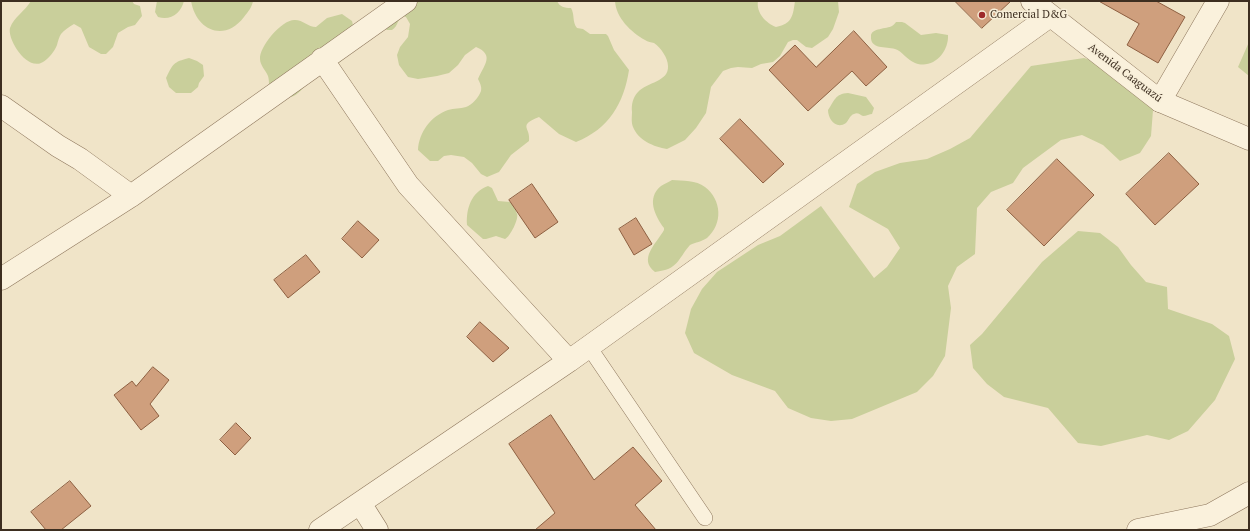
<!DOCTYPE html>
<html>
<head>
<meta charset="utf-8">
<style>
  body { margin:0 }
  #map { position:relative; width:1250px; height:531px; overflow:hidden; background:#f0e4c8; font-family:"PT Serif",serif }
  canvas { display:block }
  .frame { position:absolute; inset:0; border:2px solid #3d2e20; pointer-events:none }
</style>
</head>
<body>
<div id="map">
<canvas width="1250" height="531"></canvas>
<div class="frame"></div>
</div>
<script>
const ctx = document.querySelector('canvas').getContext('2d');
ctx.lineJoin = 'round';
function fill(path, color) {
  ctx.fillStyle = color;
  ctx.fill(path, 'evenodd');
}
function trace(path, color, width, dash) {
  ctx.strokeStyle = color;
  ctx.lineWidth = width;
  ctx.lineCap = dash ? 'butt' : 'round';
  ctx.setLineDash(dash || []);
  ctx.stroke(path);
}
function write(font, color, halo, rows, align = 'center') {
  ctx.font = font + ' "PT Serif",serif';
  ctx.lineWidth = 3;
  ctx.setLineDash([]);
  ctx.textBaseline = 'middle';
  ctx.strokeStyle = halo;
  ctx.fillStyle = color;
  for (const [text, x, y, turn = 0] of rows) {
    ctx.save();
    ctx.translate(x, y);
    ctx.rotate((+turn || 0) * Math.PI / 180);
    ctx.textAlign = isNaN(turn) ? turn : align;
    if (halo) ctx.strokeText(text, 0, 0);
    ctx.fillText(text, 0, 0);
    ctx.restore();
  }
}
fill(new Path2D(`
  M31 1H132L134 4 140 6 142 16 135 25 128 27 118 33 113 47 106 54H101L89 47 81 28 74 24C69 27 64 30 61 34 59 37 58 41 57 45 55 51 48 59 43 62 27 72 7 39 10 28 14 17 25 11 31 1Z
  M157 1H184C181 13 171 21 158 17L155 12Z
  M191 1H253C252 7 248 12 244 17 224 43 196 30 191 1Z
  M392 1H557C560 7 564 8 571 8 575 15 572 22 577 28L583 29 590 34H606L608 36 614 50 629 70C624 103 609 129 576 142L559 134 539 117C517 126 531 127 529 141L511 155 499 172 487 177 481 174 472 163 464 157 451 155 444 156 438 161H430L418 150C419 132 431 116 448 110 454 108 460 109 466 107 472 105 479 97 481 91 482 87 480 83 478 79 484 65 495 55 476 47L465 55 458 65 449 73 437 76 418 79 408 77 399 65 397 55 400 47 408 37 410 24 406 17 403 16C396 21 399 25 392 30H387L383 27Z
  M615 1H758C756 13 766 23 776 27 793 24 793 14 795 1H838L839 12 833 29 828 37 812 48 806 47 797 40H793L788 42 780 56 773 62 761 64 752 68 738 67 731 68 723 71 711 87 706 113 696 128 685 140 667 149C654 147 638 140 633 127 631 122 632 116 632 112 631 105 633 97 638 92 647 82 669 82 668 66 668 58 661 48 654 43 651 42 648 42 645 40 631 32 616 18 615 1Z
  M342 14 352 21C354 27 354 46 351 51 347 60 319 75 309 82 303 86 299 96 290 97 282 98 275 90 269 86 269 83 269 79 268 76 266 71 260 65 260 59 259 47 282 19 295 20 303 20 308 27 316 27L327 18Z
  M896 22H902L905 23 921 35 936 33 948 35C949 52 933 70 915 63 907 60 902 51 895 49 886 46 870 50 871 36 871 28 887 29 892 26 894 25 895 23 896 22Z
  M1249 42V76L1238 67Z
  M189 58 197 61 203 65 204 76 199 83 198 87 191 93H176L169 87 166 78C173 64 173 62 189 58Z
  M1084 58 1106 65 1125 76 1153 110 1151 136 1140 153 1120 161 1103 145 1082 135 1061 140 1023 168 1013 183 991 192 977 208 975 254 957 267 948 286 951 308 945 356 933 376 917 392 852 419 831 421 811 418 788 408 775 391 732 375 694 353 685 333 691 309 702 289 717 272 758 245 780 236 821 206 874 278 887 267 900 248 888 229 849 207 857 184 875 172 900 163 927 159 950 149 970 138 1031 66Z
  M848 93 866 97 874 108 872 114C870 114 866 116 863 116 860 115 858 112 854 114 850 115 849 120 846 123 836 130 828 119 828 110 835 100 835 94 848 93Z
  M672 180C683 181 696 180 705 187 722 200 723 224 707 238 701 242 696 242 690 245 677 260 679 269 655 272 638 259 656 244 664 230V228C655 216 646 198 661 186 664 184 669 182 672 180Z
  M488 186 492 188 498 201 510 202C513 205 516 210 517 214 519 219 510 237 505 239L496 236 486 239H483L467 225C466 209 471 192 488 186Z
  M1078 231 1100 233 1118 247 1131 265 1146 282 1167 287 1168 309 1212 324 1229 336 1235 359 1215 400 1188 431 1169 440 1147 435 1101 446 1078 443 1048 408 1004 397 987 384 973 368 970 345 982 334 1042 262Z`), '#c9cf9b');
const building = new Path2D(`
  M955 1H1011L982 28Z
  M1099 1H1156L1185 17 1158 63 1127 45 1139 24Z
  M854 31 887 67 866 86 852 71 808 111 769 70 795 45 816 67Z
  M740 119 784 164 763 183 720 139Z
  M1169 153 1199 184 1155 225 1126 194Z
  M1057 159 1094 195 1044 246 1007 210Z
  M532 184 558 222 535 238 509 200Z
  M636 218 652 244 634 255 619 229Z
  M358 221 379 240 362 258 342 239Z
  M306 255 320 272 288 298 274 280Z
  M480 322 509 348 493 362 467 337Z
  M153 367 169 380 150 404 159 416 141 430 114 395 132 381 136 386Z
  M551 415 594 480 633 447 662 481 635 505 656 530H535L555 513 509 444Z
  M236 423 251 438 235 455 220 440Z
  M70 481 91 506 61 530H46L31 512Z`);
fill(building, '#cf9f7d');
trace(building, '#8d5f41', 1);
const service = new Path2D(`
  M589 347 705 518`);
const minor = new Path2D(`
  M322 59 408 185 569 361
  M1160 101 1218 1
  M1 106 58 146 80 159 131 196
  M1 279 131 196 406 1
  M360 503 377 530
  M320 530 569 361 1050 16
  M1138 530 1210 515 1249 493`);
const tertiary = new Path2D(`
  M1032 1 1160 101 1249 139`);
trace(service, '#8d765c', 16);
trace(minor, '#8d765c', 23);
trace(tertiary, '#8d765c', 23);
trace(service, '#faf1dc', 15);
trace(minor, '#faf1dc', 22);
trace(tertiary, '#faf1dc', 22);
for (const [x, y, r, color] of [
  [982,15,4,"#9e2a2b"]
]) {
  const dot = new Path2D();
  dot.arc(x, y, r, 0, 2 * Math.PI);
  ctx.fillStyle = color;
  ctx.fill(dot);
  trace(dot, '#f7eed8', 1.5);
}
write('11px', '#3d2e20', '#f7eed8', [
  ["Comercial D&G",990,15]
], 'left');
write('11px', '#3d2e20', '#f7eed8', [
  ["Avenida Caaguazú",1125,73,37]
]);
</script>
</body>
</html>
